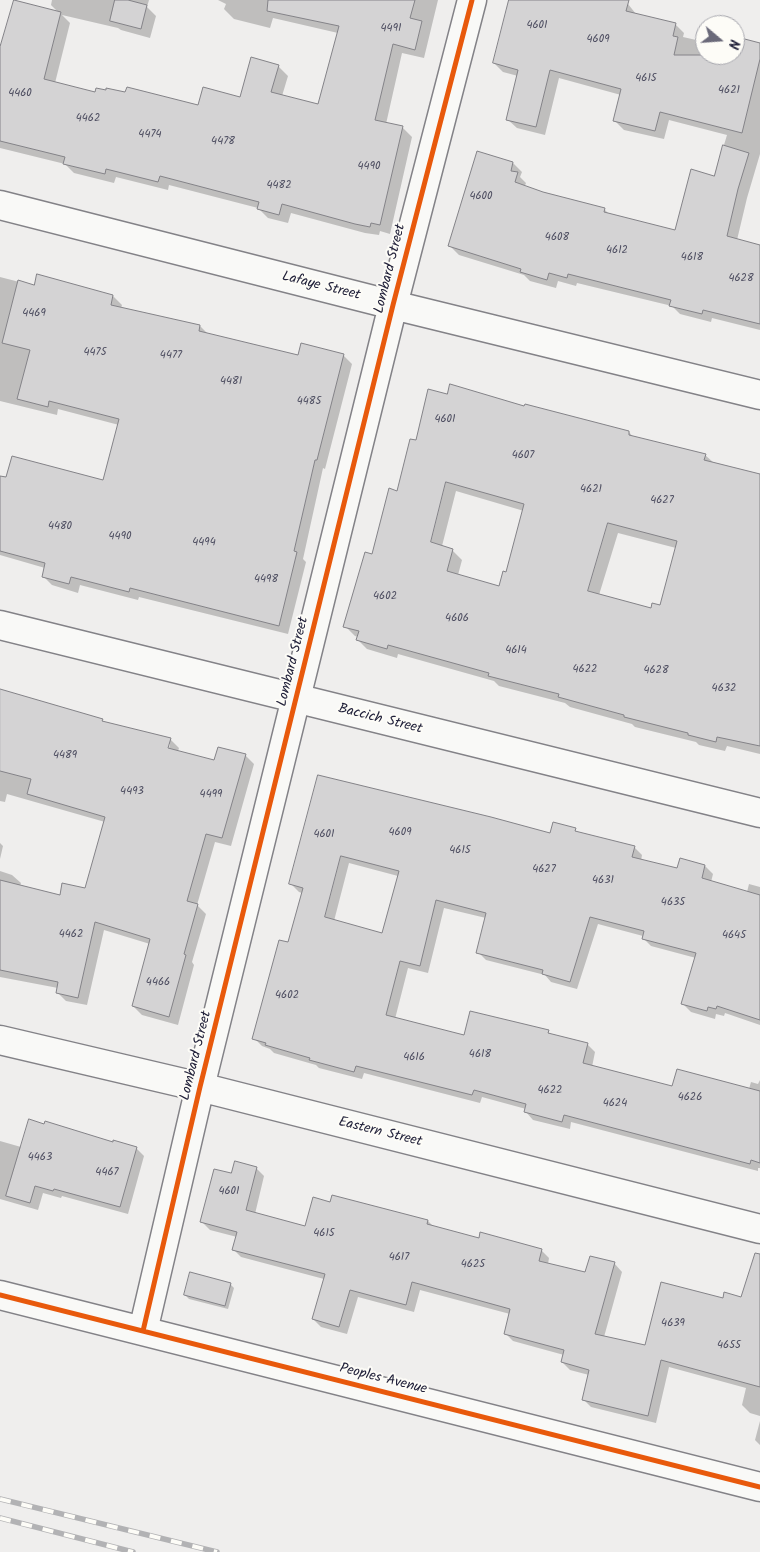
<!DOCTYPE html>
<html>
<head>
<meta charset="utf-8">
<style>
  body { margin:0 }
  #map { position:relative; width:760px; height:1552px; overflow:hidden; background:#efeeed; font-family:Kalam,sans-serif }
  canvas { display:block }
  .north { position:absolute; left:695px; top:15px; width:50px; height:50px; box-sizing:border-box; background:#fdfcf7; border:1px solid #a5a5ac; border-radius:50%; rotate:108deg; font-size:14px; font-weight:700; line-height:20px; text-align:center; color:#22223b }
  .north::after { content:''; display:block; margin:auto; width:18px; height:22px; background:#6a6979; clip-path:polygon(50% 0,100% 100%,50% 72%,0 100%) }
</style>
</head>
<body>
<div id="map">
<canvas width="760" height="1552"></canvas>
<div class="north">N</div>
</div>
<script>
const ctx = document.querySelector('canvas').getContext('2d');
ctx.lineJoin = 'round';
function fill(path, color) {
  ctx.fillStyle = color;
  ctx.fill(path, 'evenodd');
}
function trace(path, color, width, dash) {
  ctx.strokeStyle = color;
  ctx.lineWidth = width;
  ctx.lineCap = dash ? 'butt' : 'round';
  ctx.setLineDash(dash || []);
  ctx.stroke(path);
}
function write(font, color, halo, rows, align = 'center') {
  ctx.font = font + ' Kalam,sans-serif';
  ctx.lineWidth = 4;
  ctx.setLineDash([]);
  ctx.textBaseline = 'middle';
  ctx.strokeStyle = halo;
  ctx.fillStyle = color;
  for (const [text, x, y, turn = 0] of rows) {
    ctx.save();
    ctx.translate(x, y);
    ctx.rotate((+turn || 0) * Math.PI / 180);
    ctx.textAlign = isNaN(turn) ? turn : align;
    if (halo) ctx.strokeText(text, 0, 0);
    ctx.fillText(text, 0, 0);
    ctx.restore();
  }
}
fill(new Path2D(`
  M52 0H149L147 7 156 16 150 38 121 30 118 28 62 15 70 23 55 83 96 94 199 107 241 98 278 66 288 76 282 96 319 105 338 33 273 18 270 28 234 19 224 9 226 4 218 0H438L424 58 402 53 386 124 402 127 412 137 390 234 380 231 379 235 365 233 291 213 288 223 268 218 258 208 169 185 168 190 116 177 114 183 74 173 65 164 0 148V44H2L59 13 51 5Z
  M509 0H612L628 4 636 14 675 24 684 33 683 37 705 42V55H735L737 39 760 45V154L747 198 737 240 760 246V330L712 318 711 322 680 314 672 306 577 283 576 286 558 281 556 288 530 281 524 275 459 255 450 246 513 163 522 172 520 177 526 183 524 188 604 209 610 215 676 231 714 178 727 135 669 120 664 139 624 130 615 121 621 95 559 78 545 135 517 128 507 119 518 76 503 72 494 63 508 9 507 8Z
  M0 277 35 286 68 284 113 296 122 305 121 308 200 326 208 334 299 357 343 355 352 364 325 469 323 468 303 559 306 562 288 634 139 597 138 600 80 585 78 593 52 585 43 576 45 568 0 555V477L104 482 119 425 58 409 57 415 0 401Z
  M448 395 525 407 629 432 633 437 705 455 714 463 760 475V754L727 746 725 751 699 745 696 742 635 727 632 724 570 707 565 703 499 686 494 681 398 654 397 658 367 649 357 639 358 637 355 636 345 626 416 442ZM456 491 524 511 507 574 500 587 458 575 462 560 452 550 442 546ZM618 533 676 548 661 607 652 610 599 595Z
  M0 690 102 720 106 723 170 739 179 748 178 751 215 761 245 755 254 764 231 846 215 842 197 905 206 914 192 962 194 965 178 1025 142 1015 133 1006 150 944 104 930 87 1005 66 1001 57 992 58 988 0 977V871L12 875 21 883 20 886 61 897 86 889 105 822 7 794 5 802 0 801ZM168 744H170L168 754Z
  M319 776 551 835 575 830 579 834 634 847 642 855 641 861 678 870 705 866 713 874 711 882 747 892 749 884 760 887V1025L725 1013 724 1016 716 1014 715 1019 691 1012 683 1004 696 958 651 946 643 938V936L598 924 577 989 551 982 545 975 486 960 478 952 486 918 444 908 428 973 408 968 395 1019 465 1037 548 1032 552 1035 587 1044 595 1052 592 1067 673 1088 749 1089 751 1082 758 1084 760 1080V1168H758V1171L571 1122 570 1129 533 1120 526 1112V1109L482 1097 480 1103 364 1073 362 1079 319 1068 316 1065 274 1053 270 1049 262 1046 254 1038 289 944 302 893 299 892 291 884ZM349 863 398 876 383 934 334 921Z
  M0 843 3 846 0 859Z
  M0 1141 21 1147 114 1144 136 1148 144 1156 128 1214 62 1196 61 1198 43 1193 38 1210 0 1199Z
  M256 1168 264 1176 255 1214 306 1227 331 1204 333 1196 428 1221 434 1227 480 1240 541 1250 549 1258 548 1264 586 1274 614 1263 622 1272 604 1337 645 1347 724 1300 760 1301V1416L750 1413 742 1405 746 1388 669 1367 656 1423 591 1407 583 1399 589 1375 570 1370 562 1362 564 1355 513 1341 505 1333 510 1314 420 1290 414 1312 358 1297 347 1334 321 1327 313 1319 324 1279 241 1257 233 1249 237 1237 210 1230 202 1222 232 1175Z
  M230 1284 234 1288 228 1309 189 1299 185 1295Z
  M760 1421V1445L755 1440Z`), '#0003');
const building = new Path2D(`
  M14 0 61 12 44 79 95 92 96 88 106 90V88L125 92 127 87 198 105 203 87 240 97 251 57 279 65 271 92 318 104 339 26 267 11 268 0H415L410 18 422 21 415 50 393 44 375 120 403 126 380 225 371 223 370 227 355 224 282 204 279 215 257 209 259 202 160 176 158 182 106 169 105 174 63 164 65 157 0 141V47Z
  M115 0H128L147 5 141 29 110 21Z
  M509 0H629L626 11 676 23 673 36 678 37 674 55H735L737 37 760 43V59L742 133 660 112 655 131 613 121 621 89 550 70 536 127 506 120 518 70 493 63Z
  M723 145 749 153 738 189 727 236 760 245V324L703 310 702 314 669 306 671 300 568 274 567 278 549 273 547 280 520 272 521 269 448 246 477 151 513 162 511 171 518 172 515 182 543 192 605 208 604 212 675 230 691 169 714 176Z
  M37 274 113 295 111 305 200 325 199 331 298 355 301 343 344 354 317 460H315L294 551 297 552 279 626 130 588 129 592 71 577 69 584 42 577 45 563 0 551V476L6 477 12 456 103 480 119 419 49 401 48 407 17 399 30 350 2 343 18 280 34 285Z
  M450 384 524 406 525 404 629 431V435L706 454 704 460 760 474V746L717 737 716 742 688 735V733L624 717V715L558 697 559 694 488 676 489 673 388 645 387 649 356 640 359 631 343 627 365 552 372 554 389 488 397 491 410 439 416 440 428 389 447 394ZM446 482 524 504 506 572 503 571 499 586 447 571 453 549 431 542ZM608 523 677 541 660 605 652 603 651 608 588 591Z
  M0 689 103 719 102 721 171 738 168 748 214 760 218 747 246 754 222 838 206 834 187 901 198 904 184 954 186 955 169 1017 132 1006 150 939 95 922 78 998 56 993 58 982 0 970V880L60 895 62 883 85 888 105 817 27 794 31 779 0 771Z
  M318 775 491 817 550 833 553 822 576 828 575 831 635 846 632 857 677 868 680 858 705 865 702 878 760 895V1020L717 1006 716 1009 708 1007 707 1011 681 1004 696 953 642 939 644 931 590 917 570 982 542 974 543 970 476 953 486 913 436 900 420 966 400 961 386 1015 464 1035 470 1011 549 1030 548 1033 588 1043 583 1063 672 1086 677 1069 760 1091V1163L751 1160 750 1164 564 1115 562 1122 524 1112 526 1104 474 1090 472 1095 356 1066 354 1072 309 1060 310 1058 265 1045 266 1043 252 1039 279 940 288 942 303 888 289 884ZM341 856 399 871 382 933 325 917Z
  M29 1119 44 1124 45 1121 113 1142V1140L137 1147 120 1207 54 1189 53 1191 35 1186 30 1203 6 1196Z
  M235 1161 257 1167 246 1210 305 1226 313 1197 330 1202 332 1195 428 1220 427 1224 479 1238 480 1232 542 1249 539 1261 585 1272 590 1256 615 1262 595 1334 645 1345 661 1282 723 1298 724 1292 741 1297 755 1253 760 1254V1387L661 1360 648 1416 582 1400 589 1370 561 1362 564 1350 504 1334 510 1309 412 1282 406 1305 350 1290 339 1327 312 1319 325 1274 232 1250 237 1232 200 1222 214 1169 231 1173Z
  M190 1272 231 1283 225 1306 184 1295Z`);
fill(building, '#d4d3d4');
trace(building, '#838287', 1);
const minor = new Path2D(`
  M0 205 393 305 760 395
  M0 625 760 813
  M0 1040 200 1087 760 1229
  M0 1295 760 1487
  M143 1331 200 1087 393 305 472 0`);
trace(minor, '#838287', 31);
trace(minor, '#f9f9f7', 28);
const rail = new Path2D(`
  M0 1499 217 1552
  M0 1518 133 1552`);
trace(rail, '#b2b2b4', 5.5);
trace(rail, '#fdfcf7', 4, [11]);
trace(new Path2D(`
  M0 1295 760 1487
  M143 1331 200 1087 393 305 472 0`), '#e8590c', 5);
write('11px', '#4e4e61', null, [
  ["4601",537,26],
  ["4491",391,29],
  ["4609",598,40],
  ["4615",646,79],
  ["4621",729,91],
  ["4460",20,94],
  ["4462",88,119],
  ["4474",150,135],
  ["4478",223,142],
  ["4490",369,167],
  ["4482",279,186],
  ["4600",481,197],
  ["4608",557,238],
  ["4612",617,251],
  ["4618",692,258],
  ["4628",741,279],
  ["4469",34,314],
  ["4475",95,353],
  ["4477",171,356],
  ["4481",231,382],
  ["4485",309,402],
  ["4601",445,420],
  ["4607",523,456],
  ["4621",591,490],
  ["4627",662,501],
  ["4480",60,527],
  ["4490",120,537],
  ["4494",204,543],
  ["4498",266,580],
  ["4602",385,597],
  ["4606",457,619],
  ["4614",516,651],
  ["4622",585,670],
  ["4628",656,671],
  ["4632",724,689],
  ["4489",65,756],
  ["4493",132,792],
  ["4499",211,795],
  ["4609",400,833],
  ["4601",324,835],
  ["4615",460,851],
  ["4627",544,870],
  ["4631",603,881],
  ["4635",673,903],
  ["4462",71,935],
  ["4645",734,936],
  ["4466",158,983],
  ["4602",287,996],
  ["4618",480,1055],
  ["4616",414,1058],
  ["4622",550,1091],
  ["4626",690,1098],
  ["4624",615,1104],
  ["4463",40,1158],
  ["4467",107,1173],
  ["4601",229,1192],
  ["4615",324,1234],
  ["4617",399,1258],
  ["4625",473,1265],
  ["4639",673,1324],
  ["4655",729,1346]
]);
write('14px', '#22223b', '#fdfcf7', [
  ["Lombard Street",391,269,-76],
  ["Lafaye Street",321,287,14],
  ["Lombard Street",294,662,-76],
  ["Baccich Street",380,720,14],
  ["Lombard Street",197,1056,-76],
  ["Eastern Street",380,1133,14],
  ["Peoples Avenue",383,1380,14]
]);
</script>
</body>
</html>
